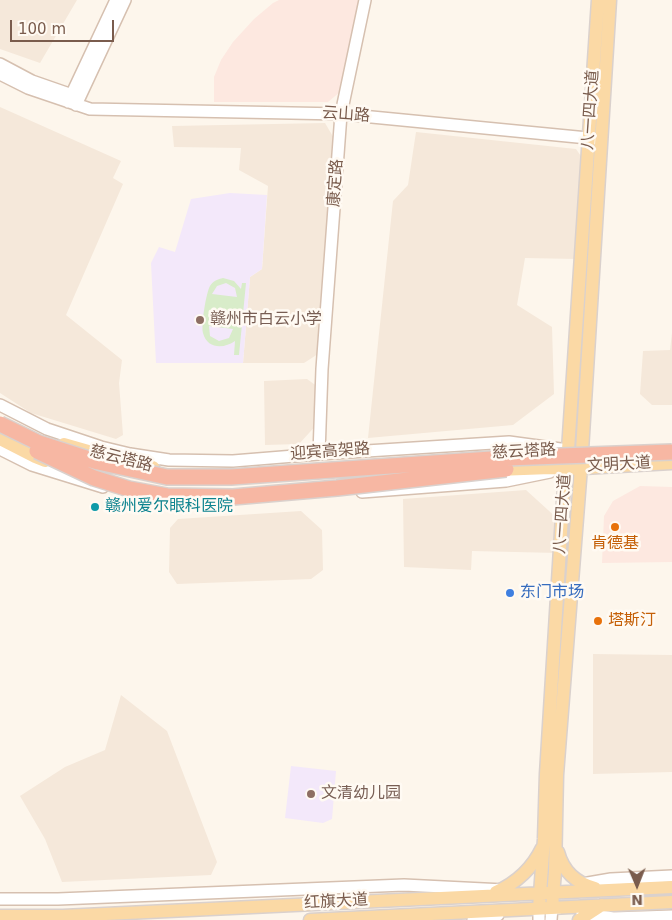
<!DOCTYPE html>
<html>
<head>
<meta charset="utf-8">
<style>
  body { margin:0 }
  #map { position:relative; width:672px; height:920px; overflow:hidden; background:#fdf6ec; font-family:"DejaVu Sans",sans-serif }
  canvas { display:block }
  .north { position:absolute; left:612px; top:860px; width:50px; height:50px; -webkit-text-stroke:4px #fffaf3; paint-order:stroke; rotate:179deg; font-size:14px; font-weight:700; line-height:20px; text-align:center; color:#7a5c4d }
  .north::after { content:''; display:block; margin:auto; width:18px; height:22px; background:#7a5c4d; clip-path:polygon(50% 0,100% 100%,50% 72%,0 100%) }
  .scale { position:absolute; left:10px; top:20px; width:104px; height:22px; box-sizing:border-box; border:2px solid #7a5c4d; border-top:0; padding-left:6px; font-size:15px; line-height:18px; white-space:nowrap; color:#7a5c4d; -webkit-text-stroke:4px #fffaf3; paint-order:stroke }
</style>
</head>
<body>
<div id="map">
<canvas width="672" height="920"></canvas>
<div class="north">N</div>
<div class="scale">100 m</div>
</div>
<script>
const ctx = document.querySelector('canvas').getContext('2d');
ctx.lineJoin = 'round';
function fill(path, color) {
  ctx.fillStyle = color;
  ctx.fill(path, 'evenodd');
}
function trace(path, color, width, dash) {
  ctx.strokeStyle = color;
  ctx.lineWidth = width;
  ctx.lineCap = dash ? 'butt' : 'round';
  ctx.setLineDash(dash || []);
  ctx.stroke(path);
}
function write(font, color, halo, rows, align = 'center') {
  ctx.font = font + ' "DejaVu Sans","Noto Sans SC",sans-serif';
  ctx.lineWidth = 5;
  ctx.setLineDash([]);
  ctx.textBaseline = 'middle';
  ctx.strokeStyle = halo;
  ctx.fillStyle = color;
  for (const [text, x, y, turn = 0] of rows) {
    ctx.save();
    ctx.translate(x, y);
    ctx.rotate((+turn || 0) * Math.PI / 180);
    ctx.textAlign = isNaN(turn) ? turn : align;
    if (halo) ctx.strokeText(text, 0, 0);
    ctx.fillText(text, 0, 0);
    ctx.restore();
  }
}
fill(new Path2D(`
  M0 0H77L40 63 0 49Z
  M0 107 121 161 113 178 123 184 66 315 122 360 119 383 123 435 116 439 31 413 0 393Z
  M325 123 335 140 318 354 304 363H243L250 277 262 269 268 186 239 170 241 148 174 147 172 126Z
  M416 132 576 149 585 162 577 259 525 258 517 305 552 327 554 394 513 425 368 438 393 201 408 185Z
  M672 333V405H652L640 394 643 351 670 350Z
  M307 379 318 387 320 421 299 444 265 445 264 381Z
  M526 490 559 520 558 553 472 551 471 570 404 567 403 499Z
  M301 511 322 530 323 570 311 579 177 584 169 572 170 528 178 519Z
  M593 654 672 655V772L593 774Z
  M121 695 167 731 217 862 211 875 62 882 45 839 20 796 65 767 105 750Z`), '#f5e8da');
fill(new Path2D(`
  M279 0H360L340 92 328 102H214V77L221 60 233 42 254 19 273 3Z
  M640 486 672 487V562L602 563 604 516 613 501Z`), '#fde8e0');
fill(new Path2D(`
  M230 193 267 195 262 269 250 277 243 363H156L151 263 159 247 175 252 191 199Z
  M291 766 336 771 332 819 323 823 285 818Z`), '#f3e8fa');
fill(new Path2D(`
  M223 278 234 281 241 289 242 283H246L239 355H234L235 341C224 349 207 349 203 333 201 325 206 293 210 286 213 281 218 279 223 278ZM226 283 235 288 237 297 212 294 217 286ZM209 326 233 329 229 338 219 341 210 336Z`), '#d8ecc9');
const secondary = new Path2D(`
  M0 64 32 81 78 97
  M0 74 28 88 90 109 341 114 598 139
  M68 102 116 0
  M76 105 125 0
  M0 405 47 429 101 447 130 454 169 460 233 461 319 454 509 442 568 450
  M0 449 32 465 103 487
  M319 454 322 369 341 114 365 0
  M362 492 506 481 550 472
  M582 884 611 879 672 876
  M0 899H58L404 885 504 890
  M531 909 539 908V920
  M582 913 613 918 672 916
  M473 920 498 915
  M551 920 552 907 559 908`);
const primary = new Path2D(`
  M0 439 35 457 45 461
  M64 444 99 454 153 467
  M497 470 550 468 566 469 672 463
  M558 852C563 871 576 883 595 888
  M496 892C516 883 532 869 542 848
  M552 907 555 872 557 775 581 467 610 0
  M539 908 544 839 546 774 563 500 568 450 598 0
  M0 916H63L672 887
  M310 920 672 902
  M579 920 602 905`);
trace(secondary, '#d6c0b0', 14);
trace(primary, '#dad1cd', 15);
trace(secondary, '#fff', 11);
trace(primary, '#fbd9a5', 12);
const highwayBridge = new Path2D(`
  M0 424 39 443 98 462 167 477H231L506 458 672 452
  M37 451 94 478 129 489 167 496 233 497 337 488 506 469`);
trace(highwayBridge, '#dad1cd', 18, []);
trace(highwayBridge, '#f7b7a3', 15);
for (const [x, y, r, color] of [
  [200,320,5,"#8d6e63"],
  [95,507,5,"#0f9aa8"],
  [615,527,5,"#e8710a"],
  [510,593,5,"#3f7fe0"],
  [598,621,5,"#e8710a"],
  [311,794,5,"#8d6e63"]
]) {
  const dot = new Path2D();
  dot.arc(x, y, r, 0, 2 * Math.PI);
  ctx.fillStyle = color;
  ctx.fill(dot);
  trace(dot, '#fffaf3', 2);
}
write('16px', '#7a5c4d', '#fffaf3', [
  ["八一四大道",591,110,-86],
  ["云山路",346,115,4],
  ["康定路",336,183,-86],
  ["迎宾高架路",330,452,-4],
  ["慈云塔路",524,452,-3],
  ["慈云塔路",121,459,14],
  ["文明大道",619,465,-3],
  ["八一四大道",563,514,-86],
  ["红旗大道",336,902,-3]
]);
write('16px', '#785e54', '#fffaf3', [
  ["赣州市白云小学",210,320],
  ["文清幼儿园",321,794]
], 'left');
write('16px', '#0d838f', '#fffaf3', [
  ["赣州爱尔眼科医院",105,507]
], 'left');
write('16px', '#c56008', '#fffaf3', [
  ["肯德基",615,544],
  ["塔斯汀",608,621,"left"]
]);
write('16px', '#366cbe', '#fffaf3', [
  ["东门市场",520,593]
], 'left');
</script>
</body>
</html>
